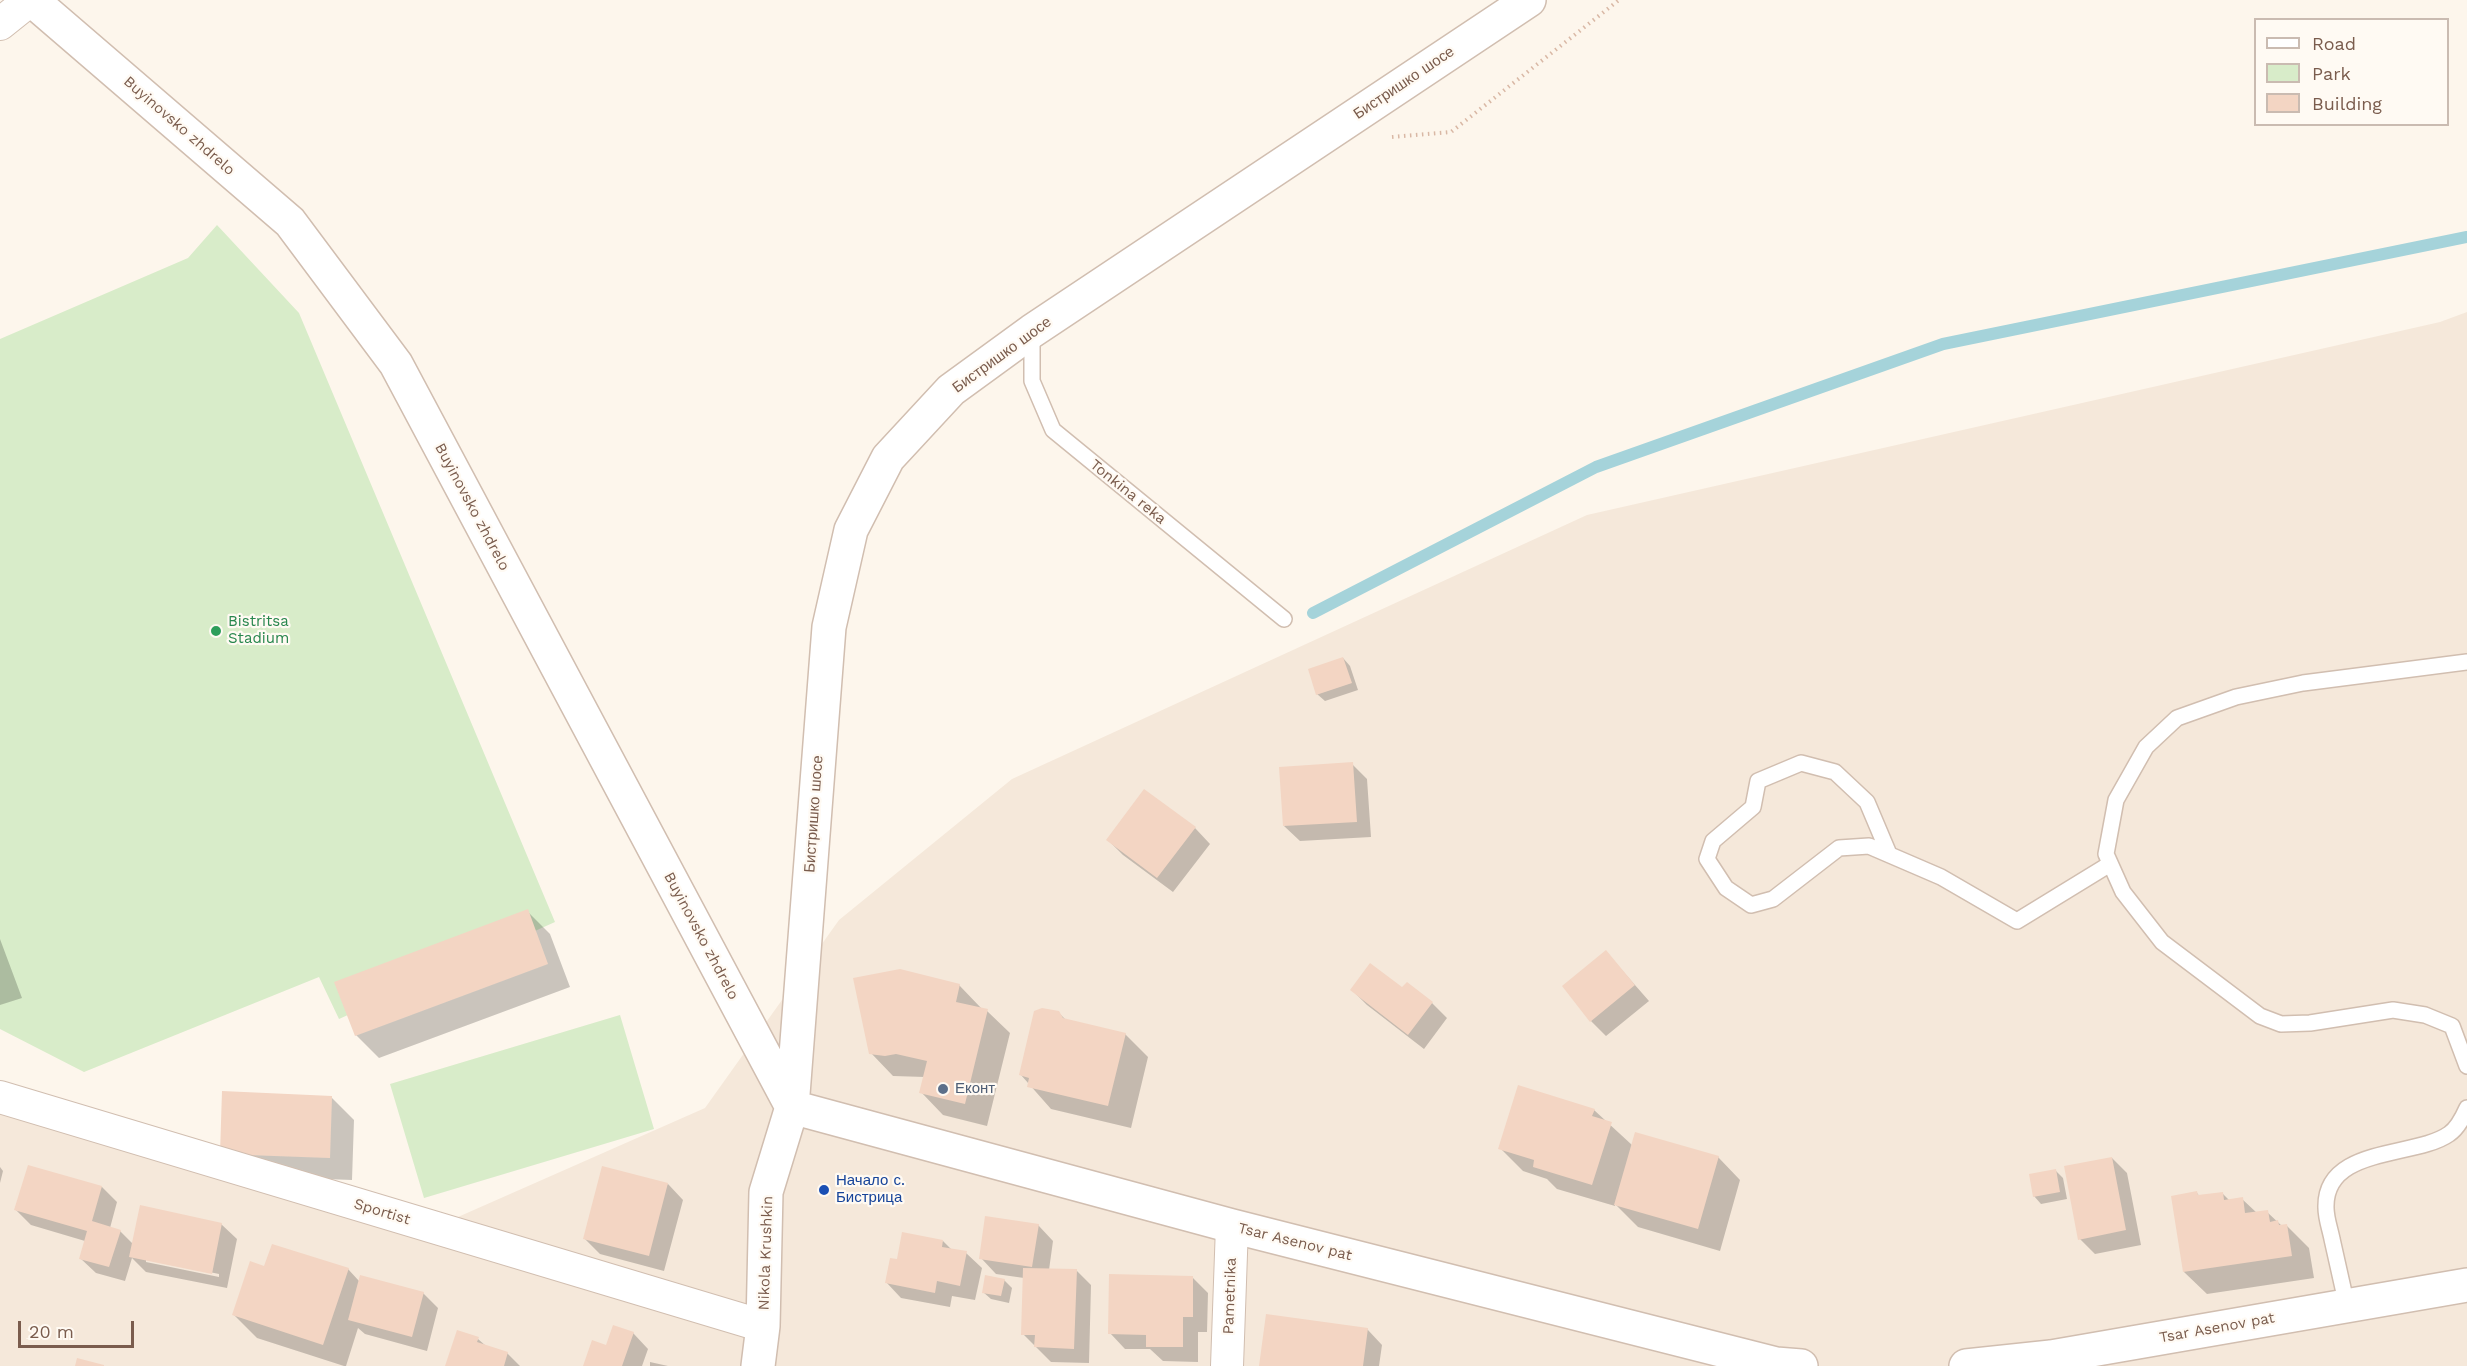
<!DOCTYPE html>
<html>
<head>
<meta charset="utf-8">
<style>
  body { margin:0 }
  #map { position:relative; width:2467px; height:1366px; overflow:hidden; background:#fdf6ec; font-family:"Work Sans",sans-serif }
  canvas { display:block }
  .legend { position:absolute; left:2254px; top:18px; width:195px; height:108px; box-sizing:border-box; background:#fffaf3; border:2px solid #cabbb1; margin:0; padding:8px 10px; list-style:none; font-size:18px; color:#7a5c4d }
  .legend li { display:flex; align-items:center; gap:12px; height:30px }
  .legend b { width:30px; border:2px solid #cabbb1 }
  .scale { position:absolute; left:18px; top:1321px; width:116px; height:27px; box-sizing:border-box; border:3px solid #7a5c4d; border-top:0; padding-left:8px; font-size:18px; line-height:21px; white-space:nowrap; color:#7a5c4d; -webkit-text-stroke:4px #fffaf3; paint-order:stroke }
</style>
</head>
<body>
<div id="map">
<canvas width="2467" height="1366"></canvas>
<ul class="legend">
<li><b style="height:8px;background:#fff"></b>Road</li>
<li><b style="height:16px;background:#d8ecc9"></b>Park</li>
<li><b style="height:16px;background:#f3d5c3"></b>Building</li>
</ul>
<div class="scale">20 m</div>
</div>
<script>
const ctx = document.querySelector('canvas').getContext('2d');
ctx.lineJoin = 'round';
function fill(path, color) {
  ctx.fillStyle = color;
  ctx.fill(path, 'evenodd');
}
function trace(path, color, width, dash) {
  ctx.strokeStyle = color;
  ctx.lineWidth = width;
  ctx.lineCap = dash ? 'butt' : 'round';
  ctx.setLineDash(dash || []);
  ctx.stroke(path);
}
function write(font, color, halo, rows, align = 'center') {
  ctx.font = font + ' "Work Sans",sans-serif';
  ctx.lineWidth = 4.5;
  ctx.setLineDash([]);
  ctx.textBaseline = 'middle';
  ctx.strokeStyle = halo;
  ctx.fillStyle = color;
  for (const [text, x, y, turn = 0] of rows) {
    ctx.save();
    ctx.translate(x, y);
    ctx.rotate((+turn || 0) * Math.PI / 180);
    ctx.textAlign = isNaN(turn) ? turn : align;
    if (halo) ctx.strokeText(text, 0, 0);
    ctx.fillText(text, 0, 0);
    ctx.restore();
  }
}
fill(new Path2D(`
  M2467 312V1366H0V1085L433 1228 705 1108 839 920 1012 779 1587 515 2440 322Z`), '#f5e8da');
fill(new Path2D(`
  M217 225 299 313 555 922 339 1019 319 977 84 1072 0 1029V339L188 258Z
  M620 1015 654 1129 424 1198 390 1084Z`), '#d8ecc9');
fill(new Path2D(`
  M1343 658 1350 666 1358 690 1325 701 1317 694Z
  M1352 764 1367 779 1371 837 1300 841 1284 826Z
  M1195 828 1210 844 1173 892 1123 855 1108 840Z
  M527 911 550 934 570 987 379 1058 356 1035Z
  M0 939 22 998 0 1005Z
  M1606 952 1649 1001 1606 1036 1591 1021Z
  M959 985 982 1009 987 1011 1010 1033 987 1126 943 1115 921 1092 925 1077 893 1076 871 1053Z
  M1403 989 1432 1003 1447 1018 1424 1049 1367 1005 1352 990Z
  M1059 1013 1066 1020 1125 1034 1148 1057 1131 1128 1051 1109 1021 1075Z
  M331 1097 354 1120 352 1180 244 1176 221 1154Z
  M1594 1110 1632 1145 1718 1157 1740 1180 1720 1251 1638 1227 1615 1204V1206L1557 1189 1547 1179 1523 1171 1500 1148Z
  M2112 1158 2127 1173 2141 1245 2095 1254 2080 1239Z
  M0 1167 3 1171 0 1183Z
  M2056 1171 2063 1178 2067 1199 2041 1204 2034 1196Z
  M668 1184 683 1200 664 1271 600 1254 585 1239Z
  M102 1187 117 1202 110 1228 120 1231 133 1244 221 1224 237 1239 227 1288 146 1272 132 1258 125 1281 96 1273 80 1258 85 1241 31 1225 16 1210ZM146 1259 219 1274V1277L146 1262Z
  M2197 1193 2200 1197 2222 1193 2230 1201 2242 1199 2257 1213 2267 1212 2282 1226 2286 1225 2309 1248 2314 1278 2207 1294 2184 1272Z
  M1038 1225 1053 1241 1049 1270H1076L1091 1285 1089 1363 1051 1362 1023 1334 1024 1278 996 1274 981 1258Z
  M943 1241 952 1250 966 1253 982 1268 975 1300 952 1296 950 1307 901 1298 886 1282Z
  M265 1268 348 1269 359 1281 423 1293 438 1308 427 1351 365 1334 358 1328 346 1366H344L257 1338 234 1315Z
  M1193 1278 1208 1293 1207 1332H1198V1362L1163 1361 1150 1349H1125L1110 1333Z
  M1004 1280 1012 1288 1009 1303 991 1299 983 1292Z
  M1367 1329 1382 1345 1379 1366H1260Z
  M633 1333 648 1349 642 1366H585L607 1347Z
  M478 1339 486 1346 507 1353 520 1366H447Z
  M650 1362 668 1366H650Z`), '#0003');
trace(new Path2D(`
  M1313 613 1596 467 1943 344 2467 237`), '#a5d3da', 12);
fill(new Path2D(`
  M1343 657 1352 683 1316 695 1308 669Z
  M1353 762 1357 822 1283 826 1279 767Z
  M1144 789 1196 827 1157 878 1106 840Z
  M528 909 548 964 355 1036 334 982Z
  M1606 950 1635 985 1590 1022 1562 986Z
  M1370 963 1402 987 1407 982 1433 1002 1408 1035 1350 990Z
  M900 969 960 984 956 1002 988 1009 965 1104 919 1093 927 1061 896 1054 885 1056 869 1054 853 978Z
  M1042 1008 1059 1011 1063 1018 1126 1033 1108 1106 1027 1087 1029 1078 1019 1075 1034 1011Z
  M1518 1085 1595 1109 1592 1116 1612 1122 1592 1185 1533 1167 1534 1160 1498 1149Z
  M222 1091 332 1096 330 1158 220 1154Z
  M1635 1132 1719 1156 1698 1229 1614 1205Z
  M2112 1157 2126 1230 2078 1240 2064 1166Z
  M28 1165 102 1186 92 1221 121 1230 109 1267 79 1259 87 1231 14 1210Z
  M602 1166 668 1183 649 1256 583 1239Z
  M2056 1169 2060 1192 2033 1197 2029 1174Z
  M2197 1191 2198 1195 2223 1192 2224 1200 2243 1197 2245 1213 2268 1210 2270 1222 2278 1220 2279 1225 2287 1224 2292 1256 2183 1272 2171 1196Z
  M140 1205 222 1223 212 1274 129 1257Z
  M985 1216 1039 1224 1032 1267 979 1259Z
  M902 1232 943 1240 942 1247 967 1251 960 1286 937 1281 935 1293 885 1283 890 1258 897 1259Z
  M272 1244 349 1268 323 1345 232 1315 250 1261 264 1266Z
  M1023 1268 1077 1269 1074 1349 1034 1347 1035 1335H1021Z
  M1109 1274 1193 1276V1317H1183V1347H1146V1335L1108 1334Z
  M360 1275 424 1292 412 1337 348 1320Z
  M985 1275 1005 1279 1001 1296 982 1293Z
  M1266 1314 1368 1328 1363 1366H1259Z
  M613 1325 634 1332 622 1366H583L592 1340 606 1345Z
  M457 1330 479 1337 477 1342 508 1352 504 1366H445Z
  M77 1358 104 1365V1366H75Z`), '#f3d5c3');
const service = new Path2D(`
  M1032 331V381L1053 430 1284 619
  M2467 662 2303 683 2236 697 2177 718 2146 747 2116 800 2106 854 2123 892 2162 942 2260 1016 2281 1024 2310 1023 2393 1010 2425 1015 2452 1026 2467 1066
  M1889 854 1867 802 1835 772 1801 763 1758 781 1753 807 1713 841 1707 859 1726 888 1751 905 1773 899 1839 848 1869 846 1941 877 2017 921 2110 864
  M2347 1306C2342 1284 2337 1261 2332 1239 2330 1229 2326 1218 2326 1208 2324 1146 2415 1158 2449 1134 2458 1128 2463 1117 2467 1108`);
const minor = new Path2D(`
  M0 24 30 0
  M0 1097 763 1326
  M1227 1366 1232 1226`);
const tertiary = new Path2D(`
  M32 0 290 222 396 364 792 1107
  M792 1107 1232 1226 1776 1364 1801 1366
  M758 1366 763 1326 766 1192 792 1107 829 627 851 530 888 458 951 390 1032 331 1529 0
  M1966 1366 2051 1357 2467 1285`);
trace(service, '#d1beb0', 18);
trace(minor, '#d1beb0', 34);
trace(tertiary, '#d1beb0', 36);
trace(new Path2D(`
  M1392 137 1451 132 1619 0`), '#d9b8a5', 4, [1.5, 4.5]);
trace(service, '#fff', 15);
trace(minor, '#fff', 32);
trace(tertiary, '#fff', 33);
for (const [x, y, r, color] of [
  [216,631,6,"#2e9e5b"],
  [943,1089,6,"#5c6f8a"],
  [824,1190,6,"#1a4fb4"]
]) {
  const dot = new Path2D();
  dot.arc(x, y, r, 0, 2 * Math.PI);
  ctx.fillStyle = color;
  ctx.fill(dot);
  trace(dot, '#fffaf3', 2);
}
write('15px', '#7a5c4d', '#fffaf3', [
  ["Бистришко шосе",1404,83,-34],
  ["Buyinovsko zhdrelo",179,126,41],
  ["Бистришко шосе",1002,355,-36],
  ["Tonkina reka",1128,492,39],
  ["Buyinovsko zhdrelo",472,507,62],
  ["Бистришко шосе",814,814,-86],
  ["Buyinovsko zhdrelo",701,936,62],
  ["Sportist",382,1212,17],
  ["Tsar Asenov pat",1295,1242,14],
  ["Nikola Krushkin",766,1253,-88],
  ["Pametnika",1230,1296,-88],
  ["Tsar Asenov pat",2217,1328,-10]
]);
write('15px', '#27864d', '#fffaf3', [
  ["Bistritsa",228,622],
  ["Stadium",228,639]
], 'left');
write('15px', '#4e5e75', '#fffaf3', [
  ["Еконт",955,1089]
], 'left');
write('15px', '#164399', '#fffaf3', [
  ["Начало с.",836,1181],
  ["Бистрица",836,1198]
], 'left');
</script>
</body>
</html>
